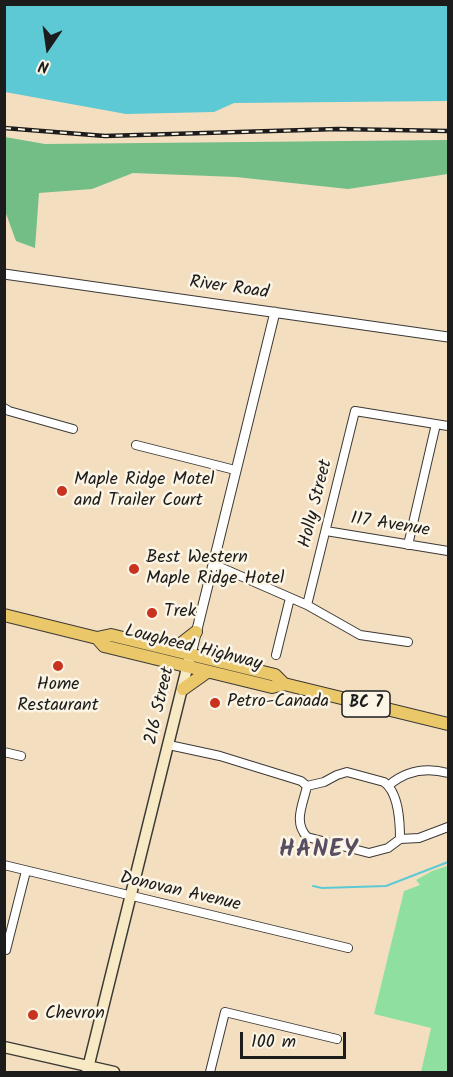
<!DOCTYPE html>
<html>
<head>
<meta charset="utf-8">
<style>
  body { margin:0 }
  #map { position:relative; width:453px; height:1077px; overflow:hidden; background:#f3dfc0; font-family:Kalam,sans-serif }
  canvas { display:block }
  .frame { position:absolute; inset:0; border:6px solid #1c1c1c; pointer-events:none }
  .north { position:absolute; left:18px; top:18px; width:60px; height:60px; -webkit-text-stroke:4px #fcf5e5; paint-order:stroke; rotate:193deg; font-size:16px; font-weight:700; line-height:24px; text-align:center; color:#1c1c1c }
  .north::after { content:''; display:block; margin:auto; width:21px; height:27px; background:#1c1c1c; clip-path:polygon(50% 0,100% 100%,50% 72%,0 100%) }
  .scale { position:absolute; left:240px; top:1032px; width:106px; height:27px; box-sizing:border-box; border:3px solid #1c1c1c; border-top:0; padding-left:8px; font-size:18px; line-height:21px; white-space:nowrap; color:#1c1c1c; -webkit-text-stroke:4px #fcf5e5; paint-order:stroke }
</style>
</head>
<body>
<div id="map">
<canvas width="453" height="1077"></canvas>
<div class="frame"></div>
<div class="north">N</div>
<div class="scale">100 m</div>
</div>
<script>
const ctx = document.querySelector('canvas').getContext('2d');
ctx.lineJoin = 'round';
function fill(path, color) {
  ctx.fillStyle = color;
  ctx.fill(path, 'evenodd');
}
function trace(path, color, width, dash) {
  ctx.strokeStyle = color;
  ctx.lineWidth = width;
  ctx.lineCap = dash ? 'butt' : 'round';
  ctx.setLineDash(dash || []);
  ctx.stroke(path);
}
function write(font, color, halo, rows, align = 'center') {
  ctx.font = font + ' Kalam,sans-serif';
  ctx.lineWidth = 5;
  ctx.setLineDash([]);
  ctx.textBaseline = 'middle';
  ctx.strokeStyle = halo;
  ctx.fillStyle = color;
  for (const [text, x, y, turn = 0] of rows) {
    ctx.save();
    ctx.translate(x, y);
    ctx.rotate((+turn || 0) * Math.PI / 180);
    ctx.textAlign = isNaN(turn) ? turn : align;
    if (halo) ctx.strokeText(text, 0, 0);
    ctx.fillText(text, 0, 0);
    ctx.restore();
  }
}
fill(new Path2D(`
  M447 866 448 1072H421L431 1028 374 1014 404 891 420 885 416 880 432 871Z`), '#8fe0a0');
fill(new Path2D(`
  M5 137 45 144 448 140V174L348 189 236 177 133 173 92 189 39 193 35 248 16 241 5 211Z`), '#73be86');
fill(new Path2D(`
  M4 5H448V101L234 103 214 112 126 114 5 92Z`), '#5dc9d4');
trace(new Path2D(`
  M313 886 322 888 386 886 448 862`), '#5dc9d4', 2);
const minor = new Path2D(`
  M4 408 9 411 73 429
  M136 445 235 470
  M326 531 448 551
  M408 545 436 424
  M213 564 307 605 360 635 408 642
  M307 605 355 411 448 426
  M276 655 290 598
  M169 745 220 756 301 781 307 786 324 782 337 775 347 772 384 782C399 793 400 822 400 839
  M4 752 21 756
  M389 785C407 770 426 767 448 773
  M307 786C303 805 293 822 307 837L369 853 388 848 400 839
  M400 839 419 838 448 827
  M4 865 348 948
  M4 950H6L26 871
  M210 1072 225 1012 337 1039`);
const tertiary = new Path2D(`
  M4 274 448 337
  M191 654 275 312`);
const secondary = new Path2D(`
  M4 1047 114 1072
  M87 1072 189 660`);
const trunk = new Path2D(`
  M4 615 97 638 111 635 275 675 284 684 448 724
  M97 638 104 646 272 687 284 684
  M173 650 196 632
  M183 689 207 672`);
trace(minor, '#3c3935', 10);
trace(tertiary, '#3c3935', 11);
trace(secondary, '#3c3935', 13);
trace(trunk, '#3c3935', 14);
trace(minor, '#fff', 8);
trace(tertiary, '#fff', 9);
trace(secondary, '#f7e9c3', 10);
trace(trunk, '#eac769', 12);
const rail = new Path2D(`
  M4 128 105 136 338 129 448 131`);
trace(rail, '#1c1c1c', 4.5);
trace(rail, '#fcf5e5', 2, [7]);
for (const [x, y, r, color] of [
  [62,491,6,"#c8321e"],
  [134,569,6,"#c8321e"],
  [152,613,6,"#c8321e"],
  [58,666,6,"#c8321e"],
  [215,703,6,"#c8321e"],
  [33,1015,6,"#c8321e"]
]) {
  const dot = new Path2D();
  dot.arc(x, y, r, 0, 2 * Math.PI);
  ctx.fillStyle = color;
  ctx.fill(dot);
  trace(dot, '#fcf5e5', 2);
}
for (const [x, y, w] of [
  [366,704,48]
]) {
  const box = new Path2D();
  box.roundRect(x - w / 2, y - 13, w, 26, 4.5);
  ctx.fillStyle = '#fcf5e5';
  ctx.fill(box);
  trace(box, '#1c1c1c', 1.5);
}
write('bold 16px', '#1c1c1c', null, [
  ["BC 7",366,704]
]);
write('18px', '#1c1c1c', '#fcf5e5', [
  ["River Road",229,289,8],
  ["Holly Street",317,504,-76],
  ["117 Avenue",390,526,9],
  ["Lougheed Highway",193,649,14],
  ["216 Street",161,706,-77],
  ["Donovan Avenue",180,893,13]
]);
write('18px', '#1c1c1c', '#fcf5e5', [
  ["Maple Ridge Motel",74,481],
  ["and Trailer Court",74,502],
  ["Best Western",146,559],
  ["Maple Ridge Hotel",146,580],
  ["Trek",164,613],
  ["Home",58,686,"center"],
  ["Restaurant",58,707,"center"],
  ["Petro-Canada",227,703],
  ["Chevron",45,1015]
], 'left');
ctx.letterSpacing = '1.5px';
write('bold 24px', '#574f61', '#fcf5e5', [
  ["HANEY",319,852]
]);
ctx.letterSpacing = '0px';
</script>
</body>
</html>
